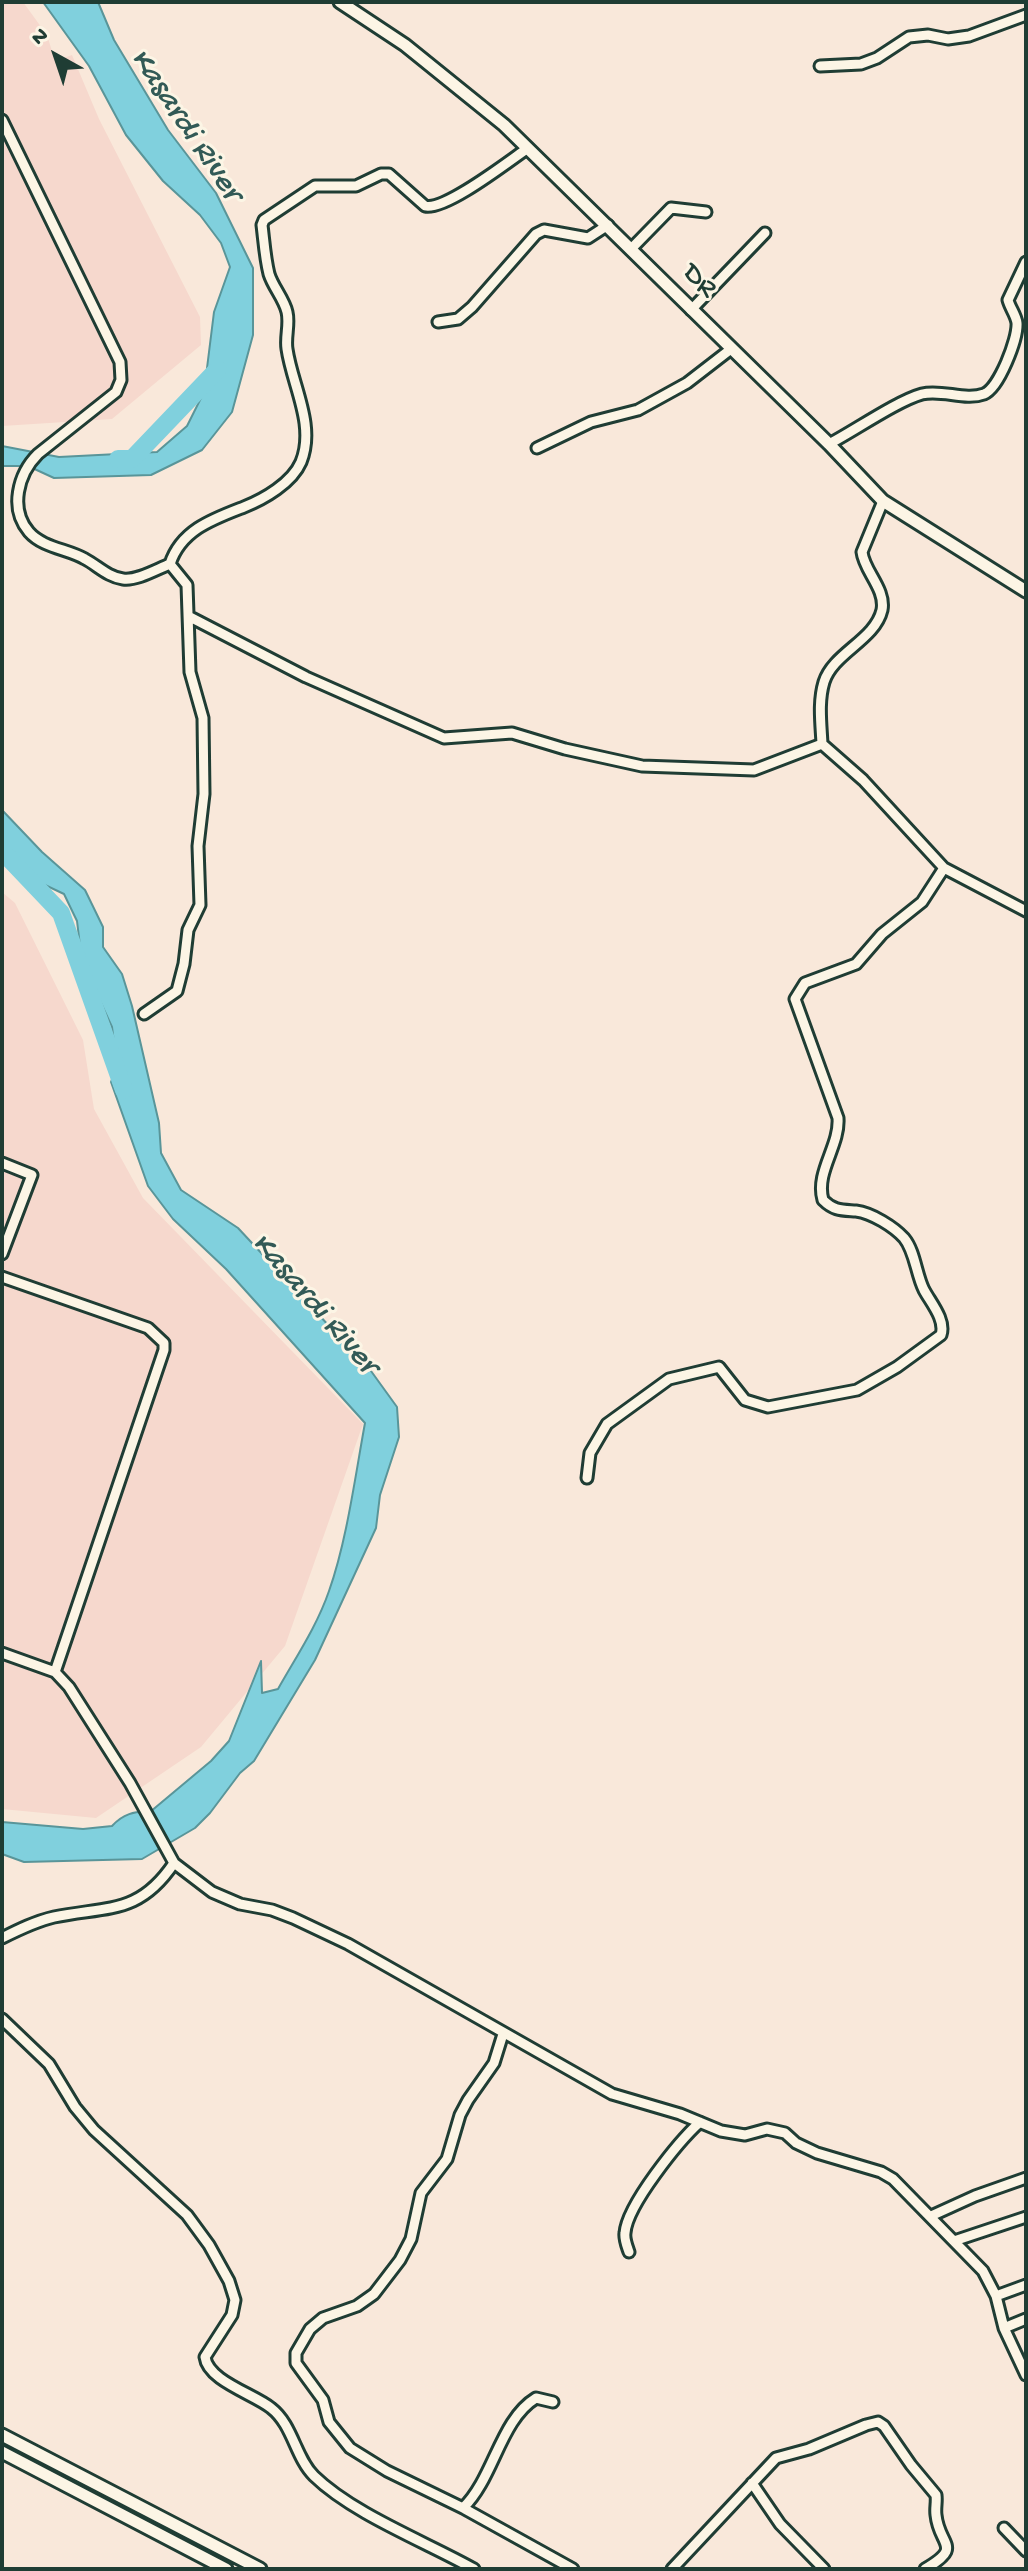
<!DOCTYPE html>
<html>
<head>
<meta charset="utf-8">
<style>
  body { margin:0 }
  #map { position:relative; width:1028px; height:2571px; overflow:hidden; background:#f9e8da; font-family:"Gochi Hand",sans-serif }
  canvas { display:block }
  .frame { position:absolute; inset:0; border:4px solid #1f3d34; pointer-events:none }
  .north { position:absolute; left:16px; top:16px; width:80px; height:80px; -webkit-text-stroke:6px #fcf5e5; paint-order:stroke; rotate:320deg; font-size:22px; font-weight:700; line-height:32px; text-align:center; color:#1f3d34 }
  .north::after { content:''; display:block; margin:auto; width:28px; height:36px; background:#1f3d34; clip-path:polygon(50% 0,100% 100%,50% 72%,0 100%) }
</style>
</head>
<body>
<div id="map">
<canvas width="1028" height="2571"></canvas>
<div class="frame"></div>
<div class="north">N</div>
</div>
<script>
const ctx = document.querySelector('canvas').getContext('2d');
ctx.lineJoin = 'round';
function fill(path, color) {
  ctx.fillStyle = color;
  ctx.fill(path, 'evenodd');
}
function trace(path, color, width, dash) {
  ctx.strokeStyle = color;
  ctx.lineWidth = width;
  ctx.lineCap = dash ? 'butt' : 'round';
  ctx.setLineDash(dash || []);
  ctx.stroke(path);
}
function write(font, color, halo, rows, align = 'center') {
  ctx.font = font + ' "Gochi Hand",sans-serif';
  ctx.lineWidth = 6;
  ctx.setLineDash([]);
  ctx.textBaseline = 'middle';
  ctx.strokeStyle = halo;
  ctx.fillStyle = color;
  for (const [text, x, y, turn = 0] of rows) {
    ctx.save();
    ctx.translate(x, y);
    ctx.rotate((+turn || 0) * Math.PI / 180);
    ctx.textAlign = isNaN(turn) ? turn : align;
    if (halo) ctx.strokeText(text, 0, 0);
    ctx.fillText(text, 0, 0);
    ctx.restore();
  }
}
fill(new Path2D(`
  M2 2H23L47 35 55 61 72 55 99 119 200 317 201 345 112 419 2 426Z
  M2 892 15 903 83 1040 94 1109 143 1198 363 1424 285 1646 201 1747 96 1818 2 1809Z`), '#f6d8cd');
const water = new Path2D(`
  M43 2H98L114 40 168 130 216 193 253 268V335L232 412 202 450 151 475 54 478 28 466H2V446L59 457 157 452 187 426 204 392 214 312 230 267 221 243 200 215 163 181 126 135 89 66Z
  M2 810 42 852 85 890 103 927V947L122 974 132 1006 159 1123 161 1153 181 1190 238 1228 371 1371 397 1407 399 1437 380 1495 376 1528 315 1660 254 1761 240 1773 210 1813 195 1828 142 1859 24 1862 2 1854V1822L83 1829 112 1826C123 1814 134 1811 150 1812L211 1761 229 1741 261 1661 262 1693 278 1689C296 1657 317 1626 329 1591 347 1540 355 1477 365 1423L226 1269 173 1219 148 1186 111 1082 117 1066 112 1027 82 962 77 921 64 894 26 876 2 855Z`);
fill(water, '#80d0dd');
trace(water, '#599599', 2);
trace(new Path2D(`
  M118 459H132L218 369
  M2 851 61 913 124 1090`), '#80d0dd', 18);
const minor = new Path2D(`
  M820 66 861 64 877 58 909 37 928 35 948 39 969 36 1026 15
  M2 120 120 362 121 380 116 392 38 454C18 474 9 509 29 532 43 548 68 549 85 559 98 566 108 577 123 579 137 581 157 569 170 564
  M631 249 671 208 706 212
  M691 310 765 233
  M438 322 458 319 472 307 536 234 544 230 588 238 608 225
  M829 444C854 431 897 401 922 394 942 389 965 401 984 394 999 388 1018 339 1017 323 1016 315 1010 308 1008 300L1026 262
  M537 448 591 422 638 410 687 383 731 349
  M883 501 862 552C864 571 886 589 882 610 875 640 833 653 824 682 818 702 821 723 822 744L863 780 944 868 1026 911
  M190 617 306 677 444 738 512 733 565 749 642 766 754 770 822 744
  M144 1014 177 991 184 964 188 930 200 905 198 846 204 794 203 718 190 672 187 585 170 564C181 530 213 519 244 507 264 499 292 483 301 462 316 425 292 385 287 349 285 337 290 324 287 312 284 299 273 287 269 274 265 258 264 241 262 225L264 220 315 186H356L381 174H389L425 206C445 211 509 161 528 148
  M2 1163 32 1175 2 1254
  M2 1277 148 1328 164 1343V1350L55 1672
  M587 1478 590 1453 607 1424 669 1379 719 1367 745 1400 768 1407 857 1390 897 1367 941 1335C946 1320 931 1303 924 1290 916 1274 915 1251 904 1238 894 1227 872 1213 856 1211 842 1210 834 1211 823 1200 815 1172 840 1146 838 1118L795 999 805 983 856 964 882 934 922 902 944 868
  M2 1653 55 1672 69 1687 130 1783 174 1863 212 1892 240 1904 272 1910 293 1918 348 1944 612 2094 680 2114 721 2131 745 2135 767 2129 785 2133 796 2143 817 2153 881 2172 893 2179 983 2271 996 2296 1004 2328 1026 2375
  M2 1938C18 1930 36 1921 54 1917 108 1906 139 1915 174 1863
  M2 2019 49 2064 75 2107 94 2130 187 2215 209 2245 229 2281 235 2300 232 2315 205 2357C208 2381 254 2394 271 2408 293 2425 295 2457 314 2476 353 2514 426 2542 474 2569
  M503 2034 494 2063 468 2100 460 2115 447 2159 421 2193 411 2239 400 2260 374 2294 357 2306 323 2318 310 2329 296 2353V2363L323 2400 329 2422 350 2448 387 2471 463 2508 573 2569
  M931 2216 975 2196 1026 2178
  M954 2241 1026 2217
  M629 2252C627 2246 624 2239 625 2233 627 2205 679 2141 700 2122
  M996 2296 1026 2285
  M1004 2328 1026 2319
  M752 2483 780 2524 824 2569
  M463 2508C494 2478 500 2420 536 2398L553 2402
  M1004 2528 1026 2551
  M672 2569 776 2458 809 2449 866 2425 878 2422 884 2426 911 2465 936 2495C937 2502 935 2508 936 2515 939 2546 964 2546 925 2569`);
const tertiary = new Path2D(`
  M340 2 405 45 504 125 829 444 883 501 1026 591
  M2 2435 260 2569
  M2 2452 226 2569`);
trace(minor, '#1f3d34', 15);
trace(tertiary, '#1f3d34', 17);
trace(minor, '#fcf5e5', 9);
trace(tertiary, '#fcf5e5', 11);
write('30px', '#1f3d34', '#fcf5e5', [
  ["DR",698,282,45]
]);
write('italic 32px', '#325a56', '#fcf5e5', [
  ["Kasardi River",184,126,56],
  ["Kasardi River",313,1305,49]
]);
</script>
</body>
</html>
